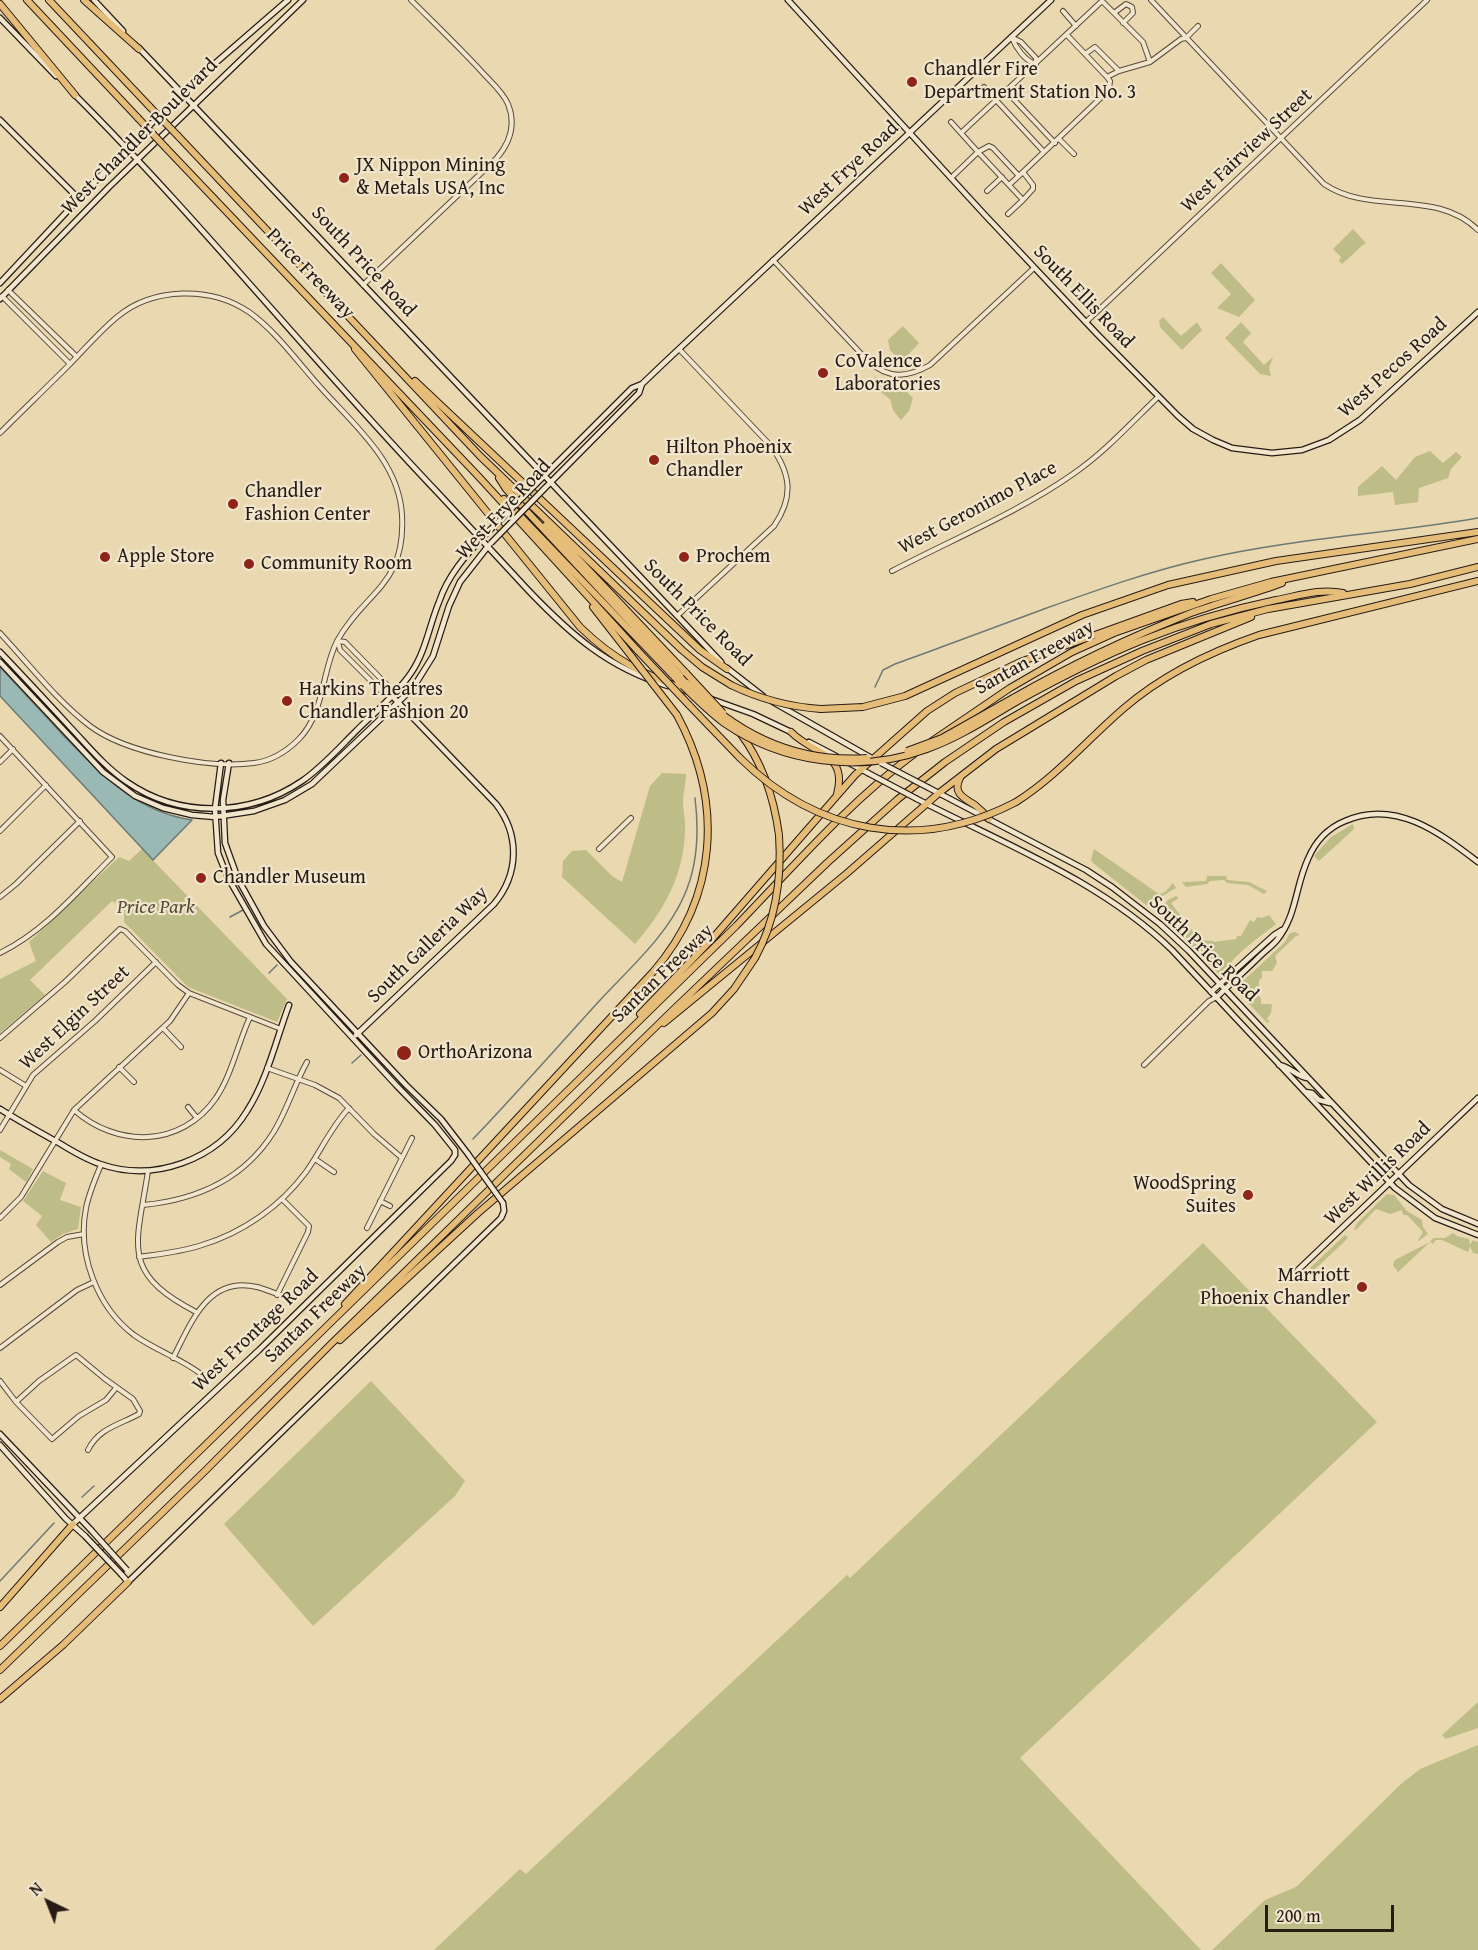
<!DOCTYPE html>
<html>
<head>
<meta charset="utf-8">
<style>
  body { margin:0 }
  #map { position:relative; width:1478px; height:1950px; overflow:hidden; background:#ead8b1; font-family:"Gentium Book Plus",serif }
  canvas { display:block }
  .north { position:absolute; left:18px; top:1872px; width:60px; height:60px; -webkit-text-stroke:4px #f1e6cc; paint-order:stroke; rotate:317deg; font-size:16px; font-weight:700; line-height:24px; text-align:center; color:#271b15 }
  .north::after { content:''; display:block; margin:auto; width:21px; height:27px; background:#271b15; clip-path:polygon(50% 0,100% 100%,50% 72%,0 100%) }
  .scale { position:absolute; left:1265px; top:1905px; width:129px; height:27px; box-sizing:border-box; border:3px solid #271b15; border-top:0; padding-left:8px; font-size:18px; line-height:21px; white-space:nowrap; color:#271b15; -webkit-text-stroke:4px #f1e6cc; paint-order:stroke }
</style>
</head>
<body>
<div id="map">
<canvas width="1478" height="1950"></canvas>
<div class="north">N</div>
<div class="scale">200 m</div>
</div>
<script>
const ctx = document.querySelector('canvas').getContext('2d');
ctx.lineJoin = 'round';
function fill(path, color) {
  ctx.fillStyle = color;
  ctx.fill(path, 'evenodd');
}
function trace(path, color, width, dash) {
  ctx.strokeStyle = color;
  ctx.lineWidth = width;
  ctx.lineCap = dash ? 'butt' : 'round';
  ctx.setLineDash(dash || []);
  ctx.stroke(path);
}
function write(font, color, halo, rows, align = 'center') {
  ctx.font = font + ' "Gentium Book Plus",serif';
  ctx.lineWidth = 4.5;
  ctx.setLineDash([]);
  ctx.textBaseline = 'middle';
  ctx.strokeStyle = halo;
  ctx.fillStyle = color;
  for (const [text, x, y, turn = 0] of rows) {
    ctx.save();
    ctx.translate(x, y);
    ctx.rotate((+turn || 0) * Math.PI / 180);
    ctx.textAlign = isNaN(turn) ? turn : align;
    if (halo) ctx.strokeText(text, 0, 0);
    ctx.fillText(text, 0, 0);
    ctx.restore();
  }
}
fill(new Path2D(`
  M1353 229 1366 243C1357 249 1350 258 1342 264L1339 261 1341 257 1333 249Z
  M1221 263 1255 300 1239 317 1217 308 1231 294 1211 273Z
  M1163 317 1181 336 1197 322 1202 330 1182 350 1160 327 1159 321Z
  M1241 322 1251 333 1243 342 1264 365 1273 357 1269 368 1271 376 1260 374 1225 338Z
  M903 326 919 343 907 356 898 359 890 350 888 340Z
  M875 377 887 381 892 392H907L913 398 909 411 901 420 893 410 890 399 870 384Z
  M1430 451 1443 463 1456 452 1462 457 1451 469 1448 478 1419 488 1418 502 1395 505 1393 492 1358 496V487L1382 466 1396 480 1415 457Z
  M662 773 686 774C686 783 683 793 683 802 683 811 686 821 685 830 684 875 664 911 635 944L562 877 563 861 572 851 586 850 612 876 622 882 650 786Z
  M1353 824 1354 829 1319 861 1314 856 1331 837Z
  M142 849 287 999 277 1022 188 987 124 922V908L112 901 30 980 45 995 0 1033V979L36 961 29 942 119 857 129 861Z
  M1094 849 1159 894 1165 892 1173 883 1176 888C1170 891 1151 904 1146 905L1093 863 1091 860Z
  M1207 876H1226L1227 880 1249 882 1267 891 1264 894 1248 885 1227 883 1224 880 1210 881 1207 884 1186 887 1182 882 1206 881Z
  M1176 896 1179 898 1171 903 1197 937H1201V940L1213 941 1214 942 1236 939 1237 936H1241L1250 920 1254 922 1257 917 1262 918 1269 915 1276 924C1264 934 1231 956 1227 970L1219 974 1161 915V908L1168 900Z
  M1295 932 1300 935 1296 936 1275 956 1277 963 1272 971H1262V978L1259 980V997L1261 998V1004H1272L1271 1013 1267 1019 1270 1022 1267 1023 1237 991 1236 985 1242 982 1285 942 1290 933Z
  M0 1150 33 1169 26 1182 9 1169 11 1164 0 1157Z
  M43 1171 66 1183 60 1200 81 1207 78 1229 63 1234 51 1242 36 1225 42 1216 23 1201Z
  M1387 1194 1394 1195 1407 1211 1422 1220 1423 1227 1428 1234 1417 1242 1423 1232 1407 1215H1403L1402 1210 1390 1214 1376 1209 1356 1230 1354 1229 1357 1223Z
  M1453 1233 1457 1236 1469 1239 1470 1245 1473 1240 1478 1242V1254L1473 1253 1470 1246 1468 1252 1442 1240H1436L1433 1244 1430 1241 1434 1238H1445Z
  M1345 1235 1348 1237 1345 1241 1312 1272H1309L1311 1267Z
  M1430 1242 1398 1272 1393 1265 1395 1260Z
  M1203 1243 1377 1422 1020 1758 1201 1950H434L520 1869 526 1874 847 1575 850 1578Z
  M371 1381 465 1481 455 1496 313 1626 224 1524Z
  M1478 1702V1728L1446 1739 1442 1735Z
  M1478 1745V1950H1212L1265 1900 1296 1887 1401 1784 1420 1769Z`), '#bebc87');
const water = new Path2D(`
  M0 667C21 690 42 712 63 735 101 774 135 811 192 820L153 860 0 696Z`);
fill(water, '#9ab8b4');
trace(water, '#6c7974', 1.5);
trace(new Path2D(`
  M875 687 883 670 895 664C945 646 995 627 1044 609 1097 590 1150 571 1204 559 1295 538 1387 534 1478 518
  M230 917 243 910
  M269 973 277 965
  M352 1063 361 1055
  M473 1139C517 1093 559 1045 602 998 631 967 667 935 684 896 698 865 699 830 695 798
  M82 1497 94 1486
  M0 1581 54 1523`), '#6c7974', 1.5);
const street = new Path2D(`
  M1151 0 1324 184C1371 216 1436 188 1478 230
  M1063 11 1076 26
  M1114 13 1126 4 1132 7 1133 13 1123 23
  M1011 37 1021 42 1036 58V64
  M1012 38C1016 48 1025 61 1036 64
  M1085 54 1095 47 1119 71 1107 77
  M1119 71 1150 62
  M984 87 1044 152
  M1006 91 1055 143
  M961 133 1102 1 1143 42 1150 62 1181 39 1186 38 1198 26
  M1059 139 1074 154
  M1023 172 1109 90 1110 81 1106 76 1067 35
  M951 178 978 152 951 122
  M1009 185 1023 172 1033 185V189L1023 200 978 152 989 146 993 148 1019 176
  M987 191 1002 177
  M1008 214 1023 200
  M773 260 868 361C888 379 907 378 930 365L1034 268
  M363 285 496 159C510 143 516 124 508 104 503 92 491 82 482 72 459 47 435 24 411 0
  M8 290 77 357
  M2 296 70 364
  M1086 322 1427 0
  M0 433C22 411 45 389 67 367 83 351 99 332 117 317 153 287 211 286 249 312 277 332 299 364 322 389 355 426 399 462 402 515 406 586 365 591 337 641 321 673 325 712 299 739 287 751 271 761 254 763 209 769 126 753 90 726 56 700 29 664 0 633
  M892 571C951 540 1019 512 1073 474 1105 452 1131 423 1158 397
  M677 616 774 526C794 497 791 474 771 446L679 349
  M338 641 345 642 389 687 392 696
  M338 642 340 650 383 693 392 696
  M0 736 112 857C77 892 45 931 0 953
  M0 762 13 749
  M0 831 46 785
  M599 849 631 818
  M0 897 16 884 80 821
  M163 1028 181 1047
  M0 1038 65 982 120 929 125 931 178 985 189 993 281 1029
  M1144 1065 1209 1001 1217 997
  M119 1067 134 1082
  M267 1068 315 1085 339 1098 374 1134 402 1158
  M0 1070 26 1086
  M188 1107 197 1118
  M74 1110C117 1148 181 1148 216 1098 232 1074 238 1043 250 1017
  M0 1130 33 1075 95 1021 156 962
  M315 1159 334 1172
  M101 1165C95 1179 89 1193 86 1208 77 1254 97 1307 134 1335 155 1350 180 1358 201 1374
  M148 1171C137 1245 119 1272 196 1312
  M380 1201 390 1206
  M143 1205C196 1200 243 1180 273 1133 287 1111 294 1085 307 1062
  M0 1218 21 1197 74 1110 170 1021 189 993
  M367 1228 412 1138
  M139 1257C160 1254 181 1252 202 1245 242 1233 280 1207 306 1172 321 1151 331 1127 349 1108
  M0 1285 58 1242 67 1237 84 1234
  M277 1295 308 1232 309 1226 282 1199
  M0 1348 77 1290 94 1282
  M173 1358C191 1323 208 1275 257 1287 269 1290 279 1296 292 1298
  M0 1381 16 1402 52 1439 79 1416 106 1400 116 1388
  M16 1402 39 1381 76 1355 105 1379 133 1399 140 1411 139 1414C119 1425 99 1428 88 1450`);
const secondary = new Path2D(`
  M94 0 123 31
  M788 0 984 214 1097 334 1178 416 1193 429 1213 440 1232 448 1272 453 1302 450 1329 440 1360 420 1478 312
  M0 18 56 76
  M139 48 721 662
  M73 93C201 221 314 363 439 494 469 526 498 558 528 590 570 634 608 668 668 686
  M0 120 80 200
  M0 283 120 155 189 86 288 0
  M0 299 109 187 303 0
  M537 483 632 388 642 384
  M544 489 639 393 642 384 664 363 1051 0
  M0 652C24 677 48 703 71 728 89 747 105 767 127 782 179 818 249 817 302 781 321 768 338 749 355 732 374 713 396 695 411 673 426 651 429 626 439 602 448 575 466 555 485 535
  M0 662 103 772 135 796 163 808 192 815 215 817 254 811 285 800 312 784 413 688 433 656 449 606 460 582 489 545
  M727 668 763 696
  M711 699 753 714 791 732
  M773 702 875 760
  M809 742 836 756
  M221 763 215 809 218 853 227 876 266 944 396 1085 435 1125 455 1150V1155
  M229 763 223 800 225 843 238 879 264 926 291 962 406 1085 441 1119 468 1154
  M849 763 868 773
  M929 788 1086 870 1112 887 1160 924 1189 951 1409 1185 1442 1209 1478 1224
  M917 799C1004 844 1101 881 1172 950L1395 1188 1435 1218 1478 1235
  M1211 992 1274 935 1282 930
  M1217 997C1231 983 1246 970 1260 956 1265 951 1272 946 1277 940 1297 915 1295 887 1308 859 1315 842 1328 828 1345 821 1395 799 1439 832 1478 862
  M356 1035 494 904C519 874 520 835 496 804L392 696
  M1279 1065C1291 1067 1297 1077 1308 1078
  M1305 1092 1312 1093 1319 1100 1330 1103
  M0 1109C19 1121 39 1132 59 1143 72 1151 85 1159 100 1164 154 1183 217 1160 247 1111 267 1080 276 1040 289 1005
  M1298 1270 1478 1098
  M0 1434 91 1530
  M0 1445 66 1519 85 1536
  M73 1524 259 1350 451 1161 455 1155
  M122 1575 128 1582 501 1218 504 1211 503 1203`);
const highway = new Path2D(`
  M27 0 138 118
  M49 0 150 107
  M84 0 139 49
  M0 4 75 95
  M178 136 480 456 682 650 702 667 731 685
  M166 148 479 477 638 651
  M355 349 580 627C616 662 642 673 688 691
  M415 381 700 650 727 669
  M499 478 506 489 687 683
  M504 499 683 686
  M546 525 686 673
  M593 607 632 657
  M1013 698C1071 665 1130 637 1191 613 1221 602 1253 594 1282 583
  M1016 702C1104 653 1176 621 1276 600 1298 596 1320 588 1343 593
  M689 705 740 758
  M821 709 863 707 905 696 1082 615 1168 585 1276 561 1478 532
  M791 732C814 755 848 753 837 794
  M740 733C763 763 774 798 779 835
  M932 741 1010 688 1072 652 1114 633 1211 599 1271 582 1478 539
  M960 778C952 793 964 798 975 805 980 809 985 814 989 819
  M1016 802C1057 776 1087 740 1123 709 1163 674 1210 652 1259 635L1478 581
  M640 1014 712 939 855 775 927 711 955 693 1020 662 1181 604 1193 602
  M664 1023 846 874 939 793 996 749 1116 676 1146 660 1251 617
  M345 1304 653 972C718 897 724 802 677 715
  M340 1340 478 1213 712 1013 734 989 755 958
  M0 1607 73 1524
  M0 1646 736 926C793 867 848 803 914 754
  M0 1670 206 1470 330 1345 673 1010 828 862 898 799 945 762 1004 722 1076 681 1142 651 1211 624 1268 609 1410 584 1478 567
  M0 1699 63 1645 128 1582`);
trace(street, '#584a3c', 6);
trace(secondary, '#271b15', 7);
trace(highway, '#271b15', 8);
trace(street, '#f1e6cc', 4);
trace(secondary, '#f1e6cc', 4.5);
trace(highway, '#e5bc78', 6);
const secondaryBridge = new Path2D(`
  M485 535 537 483
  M491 543 544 489
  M881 763 929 788
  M868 773 917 799
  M468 1154 503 1203
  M91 1530 127 1570
  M85 1536 122 1575`);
const highwayBridge = new Path2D(`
  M150 107 178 136
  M138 118 166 148
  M638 651 689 705
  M632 657 677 715
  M686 673 723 713
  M687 683C736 734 796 763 867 758
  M731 685C760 699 789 707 821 709
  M683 686C696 699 709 712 724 723 782 763 860 774 927 749 958 738 987 719 1016 702
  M907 751 942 738 1013 698
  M740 758C817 834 919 853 1016 802
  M755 958C776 920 782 878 779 835`);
trace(secondaryBridge, '#271b15', 7, []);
trace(highwayBridge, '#271b15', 8, []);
trace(secondaryBridge, '#f1e6cc', 4.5);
trace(highwayBridge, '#e5bc78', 6);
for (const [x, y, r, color] of [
  [912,82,6,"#8f2418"],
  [344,178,6,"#8f2418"],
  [823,373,6,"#8f2418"],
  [654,460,6,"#8f2418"],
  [233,504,6,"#8f2418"],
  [105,557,6,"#8f2418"],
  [684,557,6,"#8f2418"],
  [249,564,6,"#8f2418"],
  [287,701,6,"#8f2418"],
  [201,878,6,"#8f2418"],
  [404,1053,8,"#8f2418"],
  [1248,1195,6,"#8f2418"],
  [1362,1287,6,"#8f2418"]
]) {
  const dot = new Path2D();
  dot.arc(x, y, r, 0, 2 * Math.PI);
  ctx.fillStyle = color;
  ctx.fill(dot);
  trace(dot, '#f1e6cc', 2);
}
write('20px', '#271b15', '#f1e6cc', [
  ["Chandler Fire",924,70],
  ["Department Station No. 3",924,93],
  ["JX Nippon Mining",356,166],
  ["& Metals USA, Inc",356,189],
  ["CoValence",835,362],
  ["Laboratories",835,385],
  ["Hilton Phoenix",666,448],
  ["Chandler",666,471],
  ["Chandler",245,492],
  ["Fashion Center",245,515],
  ["Apple Store",117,557],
  ["Prochem",696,557],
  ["Community Room",261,564],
  ["Harkins Theatres",299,690],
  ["Chandler Fashion 20",299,713],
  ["Chandler Museum",213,878],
  ["OrthoArizona",418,1053],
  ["WoodSpring",1236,1184,"right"],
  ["Suites",1236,1207,"right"],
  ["Marriott",1350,1276,"right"],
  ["Phoenix Chandler",1350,1299,"right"]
], 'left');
write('20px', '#271b15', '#f1e6cc', [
  ["West Chandler Boulevard",140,137,-45],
  ["West Fairview Street",1247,151,-43],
  ["West Frye Road",849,169,-43],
  ["South Price Road",363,262,47],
  ["Price Freeway",310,274,46],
  ["South Ellis Road",1083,297,46],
  ["West Pecos Road",1393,368,-42],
  ["West Geronimo Place",978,508,-28],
  ["West Frye Road",504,510,-47],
  ["South Price Road",697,613,45],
  ["Santan Freeway",1035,658,-29],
  ["South Galleria Way",428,945,-44],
  ["South Price Road",1203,949,44],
  ["Santan Freeway",663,974,-44],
  ["West Elgin Street",75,1018,-43],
  ["West Willis Road",1378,1174,-44],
  ["Santan Freeway",316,1314,-44],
  ["West Frontage Road",256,1331,-44]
]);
write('italic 20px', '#544b37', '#f1e6cc', [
  ["Price Park",156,908]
]);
</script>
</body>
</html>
